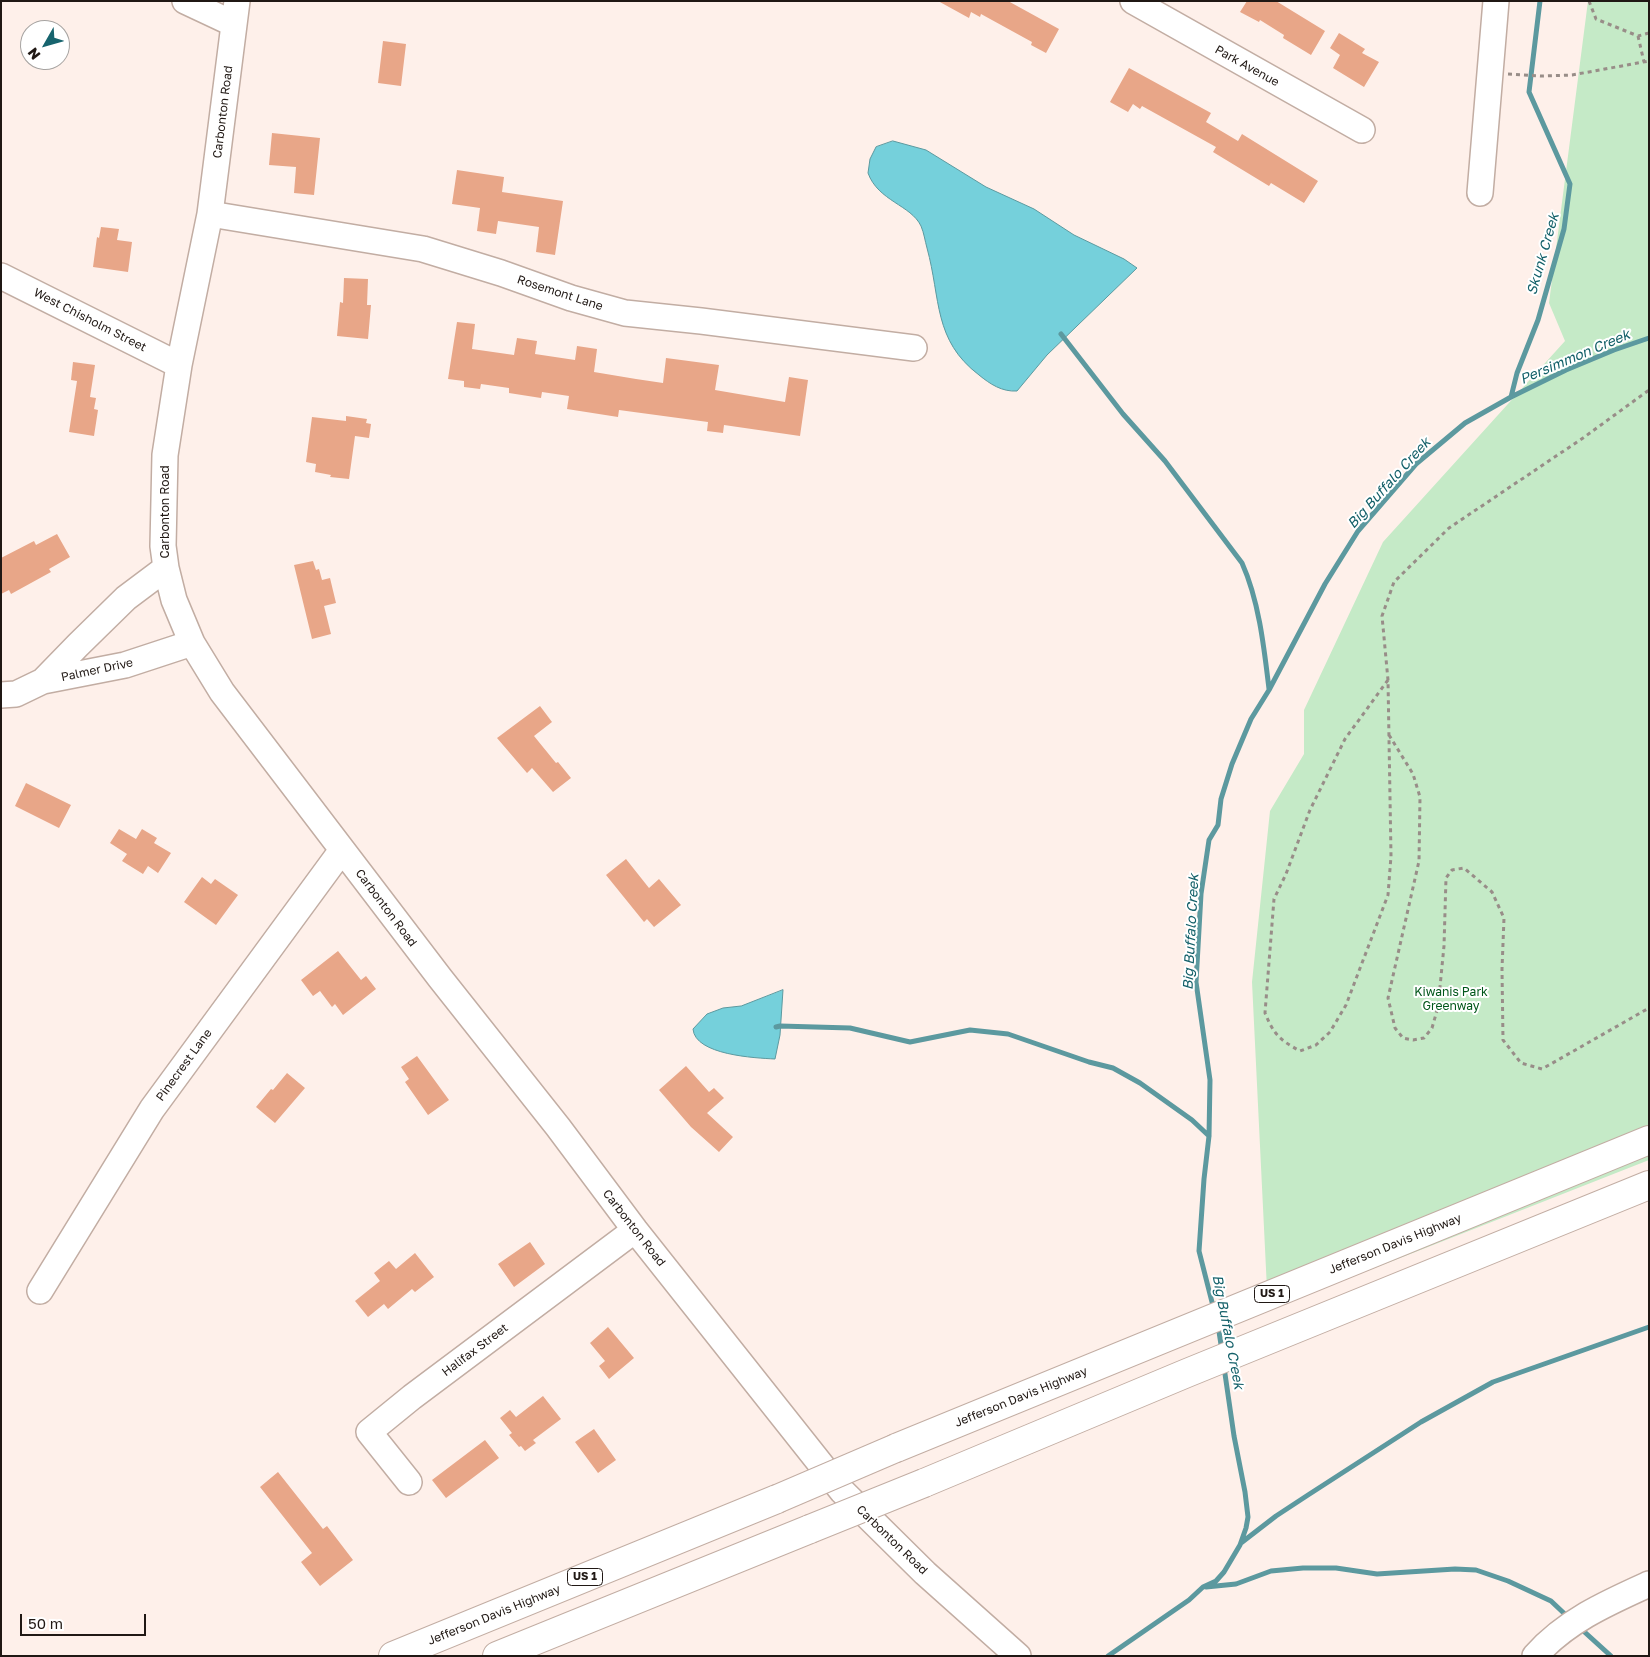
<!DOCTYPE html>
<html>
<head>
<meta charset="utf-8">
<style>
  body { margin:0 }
  #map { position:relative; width:1650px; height:1657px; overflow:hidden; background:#fef0ea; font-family:"Golos Text",sans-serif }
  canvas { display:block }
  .frame { position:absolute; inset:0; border:2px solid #201814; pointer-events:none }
  .north { position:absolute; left:20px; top:20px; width:50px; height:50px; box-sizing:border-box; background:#fff; border:1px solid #a6a3a1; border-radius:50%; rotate:232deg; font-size:14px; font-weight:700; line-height:20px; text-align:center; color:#201814 }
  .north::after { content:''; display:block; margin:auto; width:18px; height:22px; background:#17646e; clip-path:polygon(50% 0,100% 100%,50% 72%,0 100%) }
  .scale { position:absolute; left:20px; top:1614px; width:126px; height:22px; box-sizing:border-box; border:2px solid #201814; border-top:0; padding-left:6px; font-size:15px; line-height:18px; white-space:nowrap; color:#201814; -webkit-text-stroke:4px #fff; paint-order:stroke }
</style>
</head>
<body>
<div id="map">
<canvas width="1650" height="1657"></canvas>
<div class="frame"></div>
<div class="north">N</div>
<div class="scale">50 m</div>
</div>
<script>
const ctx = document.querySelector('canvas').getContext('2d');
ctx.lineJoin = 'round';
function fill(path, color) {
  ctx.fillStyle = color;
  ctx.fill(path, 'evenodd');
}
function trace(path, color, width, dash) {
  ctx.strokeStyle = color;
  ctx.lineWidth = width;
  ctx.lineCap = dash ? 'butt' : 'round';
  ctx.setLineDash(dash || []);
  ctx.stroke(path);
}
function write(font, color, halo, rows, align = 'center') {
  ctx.font = font + ' "Golos Text",sans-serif';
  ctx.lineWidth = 4;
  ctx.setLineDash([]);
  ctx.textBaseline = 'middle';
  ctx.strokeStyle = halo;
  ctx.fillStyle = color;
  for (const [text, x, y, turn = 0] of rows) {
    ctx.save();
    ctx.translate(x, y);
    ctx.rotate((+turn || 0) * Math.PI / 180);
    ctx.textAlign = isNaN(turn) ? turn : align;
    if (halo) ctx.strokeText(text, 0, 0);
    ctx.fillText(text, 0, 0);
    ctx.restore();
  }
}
fill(new Path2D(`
  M1588 1H1649V1160L1268 1310 1252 982 1270 811 1304 754V710L1383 542 1565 341 1549 303Z`), '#c5eac7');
const water = new Path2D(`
  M893 141 926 150 986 187 1034 209 1074 235 1124 259 1137 268 1047 355 1017 391C1002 392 990 384 979 375 933 340 941 299 927 248 925 241 924 233 921 226 911 205 878 201 868 173L870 159 876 147Z
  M783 990 780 1035 775 1059C755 1058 695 1055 693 1029L707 1014 723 1008 741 1006Z`);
fill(water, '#75d0db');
trace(water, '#5c999f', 1);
trace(new Path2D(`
  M1061 334 1123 414 1165 461 1242 563C1259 601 1264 647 1269 689
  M1511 397 1517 373 1538 320 1564 229 1570 184 1529 92 1540 1
  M776 1027 780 1026 850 1028 910 1042 970 1030 1008 1034 1089 1062 1113 1068 1140 1083 1192 1120 1209 1136
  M1214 1310 1199 1251 1204 1179 1209 1136 1210 1080 1196 982 1201 894 1209 840 1218 825 1221 799 1232 764 1251 719 1269 690 1325 584 1358 531 1416 464 1465 423 1511 397 1566 370 1614 350 1649 338
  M1218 1325 1222 1351
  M1241 1543 1276 1516 1308 1495 1421 1422 1493 1382 1649 1327
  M1206 1587 1236 1584 1271 1571 1303 1568H1336L1377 1574 1455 1569 1476 1570 1508 1581 1551 1601 1569 1618
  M1579 1627 1611 1656
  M1108 1656 1189 1600 1203 1587 1216 1581 1224 1572 1240 1545 1246 1528 1248 1517 1245 1492 1234 1436 1224 1367`), '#5c999f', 5);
fill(new Path2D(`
  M938 1H1008L1059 29 1046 53 1031 45 1032 42 981 14 980 17 971 12 969 18Z
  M1247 1H1276L1325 31 1311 55 1283 38 1284 35 1260 20 1259 22 1240 12Z
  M1339 33 1365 49 1362 53 1379 62 1364 87 1333 68 1340 55 1330 48Z
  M383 41 406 44 401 86 378 83Z
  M1129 68 1211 113 1206 122 1238 141 1242 134 1318 181 1304 203 1271 183 1269 186 1213 152 1216 147 1142 106 1140 109 1133 104 1128 112 1110 102Z
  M272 133 320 138 314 195 294 193 296 167 269 165Z
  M457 170 504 177 502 192 563 201 555 255 536 252 539 227 498 221 496 234 477 231 480 208 452 204Z
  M101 227 119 229 117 240 132 242 128 272 93 267 97 237 99 238Z
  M344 278 368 279 367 305H371L368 339 337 336 340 302 343 303Z
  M457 322 475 324 472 349 514 355 517 338 537 341 535 354 575 360 577 346 597 349 594 372 636 379 663 383 666 358 719 365 715 390 785 402 789 377 808 380 800 436 724 425 723 433 707 431 708 422 619 410 618 417 567 409 569 396 542 392 541 398 509 393V388L481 384 480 389 464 387V381L448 379Z
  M73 362 95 365 90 397 96 398 94 409 98 410 94 436 69 432 77 381 71 380Z
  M346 416 367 419 366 423 371 424 369 438 355 436 349 479 330 477 331 475 315 472 316 464 306 462 312 417 346 421Z
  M57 534 70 557 49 569 51 572 11 594 9 590 1 594V558L34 541 36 545Z
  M313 561 316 570 319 569 322 580 330 578 336 603 324 606 331 634 312 639 294 565Z
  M540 706 552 722 534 736 556 763 558 762 571 778 553 792 532 768 527 773 497 738Z
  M26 783 71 805 59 828 15 806Z
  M119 829 136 839 142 829 157 838 154 843 171 853 158 873 148 866 143 874 122 861 127 854 110 843Z
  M626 859 649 888 659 879 681 905 654 927 647 919 644 922 606 875Z
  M202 877 211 884 215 879 238 895 216 925 184 902Z
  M338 951 361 980 366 976 376 989 343 1015 335 1004 332 1007 320 991 313 996 301 980Z
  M417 1056 449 1100 428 1115 405 1082 409 1079 401 1067Z
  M686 1066 709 1092 714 1088 724 1098 707 1113 733 1137 719 1152 691 1127 659 1090Z
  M287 1073 305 1088 275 1123 256 1107 271 1089 273 1090Z
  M530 1242 545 1264 514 1287 498 1264Z
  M415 1253 434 1277 415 1292 412 1289 388 1309 384 1304 368 1317 355 1301 380 1281 374 1273 389 1261 396 1269Z
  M608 1327 634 1358 609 1379 599 1366 605 1361 590 1343Z
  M543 1396 561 1419 533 1440 536 1443 525 1451 521 1446 519 1447 509 1435 512 1433 500 1418 510 1410 516 1417Z
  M594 1429 616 1460 598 1473 575 1442Z
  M485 1440 499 1458 446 1498 432 1480Z
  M278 1472 323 1529 327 1526 353 1560 320 1586 301 1562 312 1553 260 1487Z`), '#e8a688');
const minor = new Path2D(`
  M185 1 234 24
  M237 1 210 214 179 365 165 455 163 546 166 568 174 600 192 643 222 692 440 978 558 1127 635 1230 842 1491 925 1573 1018 1656
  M1133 1 1362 130
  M1480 193 1496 1
  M210 214 423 249 501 273 571 298 625 313 701 321 914 348
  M1 276 179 365
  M43 681 78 645 126 598 166 568
  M1 695 16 694 43 681 125 665 192 643
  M40 1291 152 1109 342 850
  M409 1482 369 1432 412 1397 635 1230
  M1535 1656C1566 1621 1607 1603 1649 1584`);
const highway = new Path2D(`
  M896 1448 1649 1140
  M924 1483 1187 1373 1649 1185
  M393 1656 777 1499
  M497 1656 810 1529`);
trace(minor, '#c2ada3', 28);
trace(highway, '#c2ada3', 30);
trace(new Path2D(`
  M1589 1 1596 19 1638 36 1649 33
  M1638 36 1644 62
  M1508 74 1541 76 1572 75 1649 61
  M1388 680 1345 739 1310 810 1286 874 1274 899 1265 1013C1274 1035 1280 1040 1300 1051L1316 1045 1330 1032 1346 1005 1388 895 1391 856 1388 680 1382 616 1394 582 1449 528 1583 438 1649 390
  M1389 735 1413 774 1420 797 1419 861 1388 998 1395 1028 1403 1038 1413 1040 1424 1038 1432 1028 1438 1007 1444 946 1446 878 1452 870 1464 868 1492 892 1504 918 1502 969 1503 1040 1521 1063 1542 1069 1649 1008`), '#988d88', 3, [4, 4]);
trace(minor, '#fff', 25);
trace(highway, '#fff', 28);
const highwayBridge = new Path2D(`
  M777 1499 896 1448
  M810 1529 924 1483`);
trace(highwayBridge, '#c2ada3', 30, []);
trace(highwayBridge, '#fff', 28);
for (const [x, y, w] of [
  [1272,1294,35],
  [585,1577,35]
]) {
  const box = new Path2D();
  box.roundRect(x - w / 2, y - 8.5, w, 17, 4);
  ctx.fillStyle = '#fff';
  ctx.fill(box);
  trace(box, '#201814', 1);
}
write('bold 11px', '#201814', null, [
  ["US 1",1272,1294],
  ["US 1",585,1577]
]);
write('12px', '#201814', '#fff', [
  ["Park Avenue",1247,66,29],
  ["Carbonton Road",223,112,-83],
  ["Rosemont Lane",560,293,18],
  ["West Chisholm Street",90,320,27],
  ["Carbonton Road",165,512,-90],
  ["Palmer Drive",97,670,-12],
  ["Carbonton Road",386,908,53],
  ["Pinecrest Lane",184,1065,-54],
  ["Carbonton Road",634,1228,52],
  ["Jefferson Davis Highway",1395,1244,-22],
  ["Halifax Street",475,1350,-37],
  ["Jefferson Davis Highway",1021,1397,-22],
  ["Carbonton Road",892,1540,44],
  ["Jefferson Davis Highway",494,1615,-22]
]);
write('12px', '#00561a', '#fff', [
  ["Kiwanis Park",1451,992],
  ["Greenway",1451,1006]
]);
write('italic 14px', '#136069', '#fff', [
  ["Skunk Creek",1543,254,-74],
  ["Persimmon Creek",1575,357,-23],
  ["Big Buffalo Creek",1389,483,-48],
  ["Big Buffalo Creek",1191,932,-87],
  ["Big Buffalo Creek",1228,1332,79]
]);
</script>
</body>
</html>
